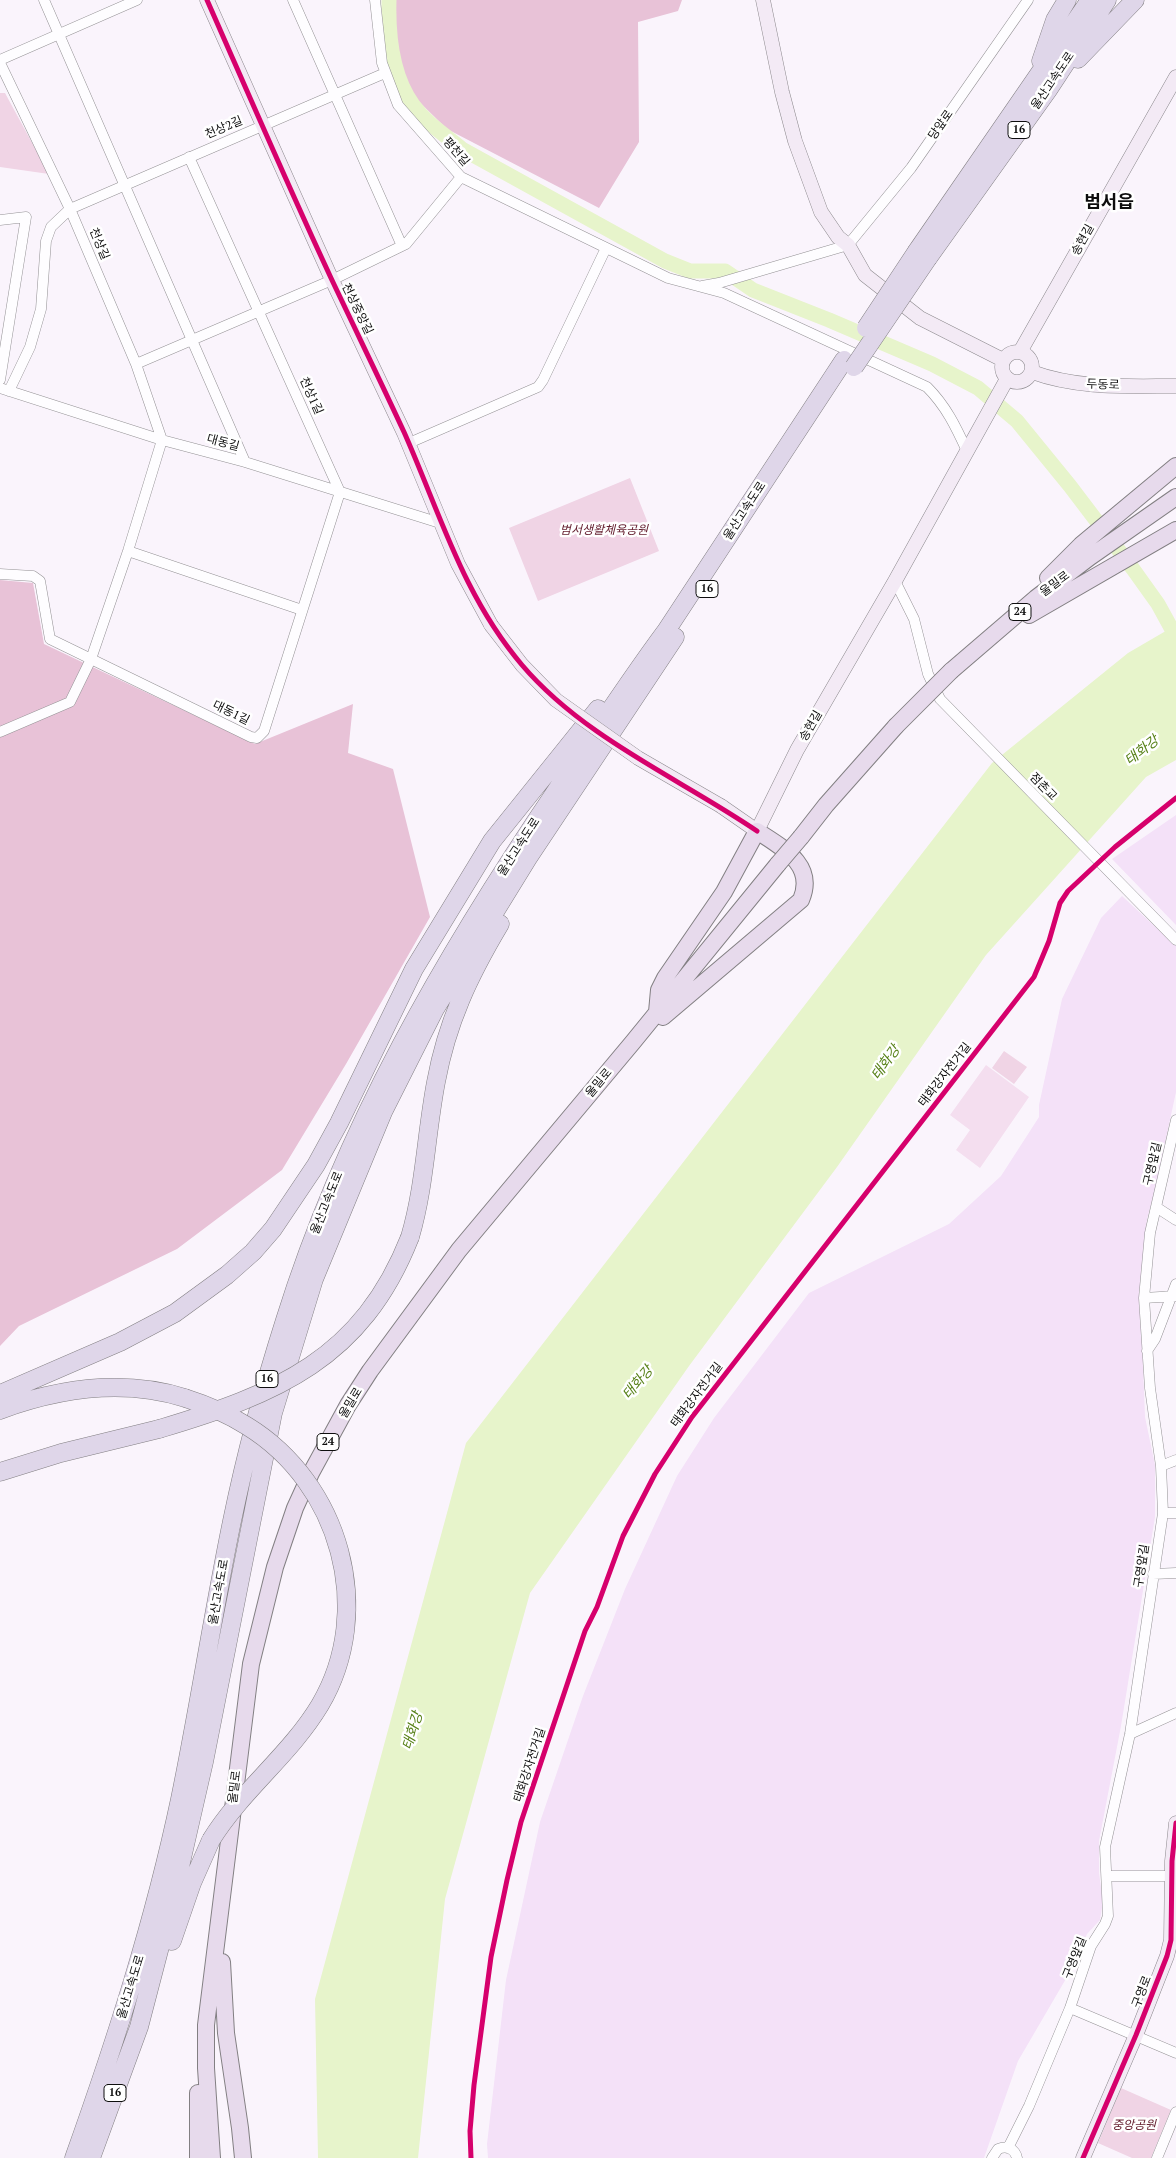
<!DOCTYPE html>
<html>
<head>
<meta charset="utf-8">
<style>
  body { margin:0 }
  canvas { display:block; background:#faf4fc }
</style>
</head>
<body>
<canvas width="1176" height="2158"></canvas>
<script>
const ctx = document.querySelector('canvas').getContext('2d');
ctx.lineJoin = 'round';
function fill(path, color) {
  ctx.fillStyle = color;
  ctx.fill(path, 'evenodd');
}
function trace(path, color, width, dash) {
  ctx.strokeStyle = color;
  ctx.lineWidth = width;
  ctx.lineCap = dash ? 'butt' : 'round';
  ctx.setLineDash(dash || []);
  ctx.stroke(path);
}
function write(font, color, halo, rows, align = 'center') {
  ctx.font = font + ' "PT Serif","Noto Sans KR",serif';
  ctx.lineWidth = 5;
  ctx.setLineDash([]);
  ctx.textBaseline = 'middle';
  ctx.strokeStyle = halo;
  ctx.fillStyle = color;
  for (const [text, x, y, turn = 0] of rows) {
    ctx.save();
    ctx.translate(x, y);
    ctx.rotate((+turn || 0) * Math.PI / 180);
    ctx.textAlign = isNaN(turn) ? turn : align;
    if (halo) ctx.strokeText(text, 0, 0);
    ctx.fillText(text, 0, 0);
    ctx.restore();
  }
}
fill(new Path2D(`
  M1176 815V925L1112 859Z
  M1122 896 1176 946V1092L1154 1194 1147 1219 1140 1290 1145 1417 1155 1465V1517L1121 1726 1099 1841V1873L1103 1901 1100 1920 1087 1934 1074 1965 1018 2061 984 2158H488L487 2144 506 1980 540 1822 583 1696 625 1589 677 1476 714 1418 809 1293 949 1224 1001 1176 1039 1117V1105L1062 999 1101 918Z`), '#f4e1f8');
fill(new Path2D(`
  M0 93H5L49 174 0 167Z
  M630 478 659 551 538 601 509 528Z
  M1004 1051 1027 1067 1014 1084 992 1068Z
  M1121 2088 1171 2110 1151 2158H1132L1098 2143Z`), '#f0d4e5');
fill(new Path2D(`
  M393 0H682L678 11 638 22 639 142 599 208 447 129 406 89 391 29Z
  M0 580 33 583 44 644 255 744 353 704 348 753 393 769 430 917 346 1064 282 1170 177 1249 19 1326 0 1346Z`), '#e8c2d7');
fill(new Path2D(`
  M986 1065 1029 1097 980 1168 956 1150 970 1130 950 1115Z`), '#f4deef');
fill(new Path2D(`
  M1176 625V760L1146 777 986 955 837 1167 689 1366 530 1593 445 1899 418 2158H318L315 1999 466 1443 992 763 1128 653Z`), '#e7f4cb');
trace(new Path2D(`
  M389 0C388 34 392 76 413 105 426 123 445 135 462 149L665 261 690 271H725L753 290 829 320 932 364 978 388 1017 421 1070 486 1133 569 1158 604 1176 637`), '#e7f4cb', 15);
const street = new Path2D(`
  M44 0 245 462
  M293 0 402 246
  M375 0 382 63 398 105 461 177 668 278 724 293 927 387C946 406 956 427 967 451
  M0 60 137 0
  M0 63 70 209 136 364 162 440 128 551 91 659 70 702 0 732
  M0 220 26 217 0 380
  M702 286 719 283 848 245 911 168 1028 0
  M136 364 332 280 406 244 461 177
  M0 388 162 440 245 462 440 523
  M9 391 30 347 41 309 46 241 51 227 70 209 385 73
  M409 443 538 387 543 380 606 248
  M128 551 302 610
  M0 574 33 576 40 581 50 639 251 737 257 738 264 731 340 492 189 157
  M895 581 914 619 928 674 940 699 1176 940
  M1176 1120 1150 1233 1144 1298 1150 1388 1161 1466 1163 1513 1130 1734 1105 1847 1108 1916 1105 1924 1091 1946 1070 2008 1176 2053
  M1156 1207 1176 1220
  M1144 1298 1176 1296
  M1147 1351 1155 1339 1176 1284
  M1161 1466 1176 1460
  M1163 1513H1176
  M1153 1574 1176 1573
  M1130 1734 1176 1713
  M1107 1876H1176
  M1008 2148 1029 2106 1070 2008
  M992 2158 998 2149C1007 2145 1015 2149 1017 2158
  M1157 2158 1176 2112`);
const secondary = new Path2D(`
  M207 0 332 280 404 433 458 564 491 625
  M763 0 782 92 795 141 821 212 838 237 848 245 865 275 920 318 1003 360
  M1002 367a15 15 0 1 1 30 0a15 15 0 1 1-30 0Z
  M1020 352 1176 77
  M1032 372C1078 389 1127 386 1176 386
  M721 806 757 831 797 750 895 581 1007 379
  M1083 2158 1136 2035 1167 1956 1171 1940 1172 1861 1176 1823`);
const primary = new Path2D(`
  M1048 578 1081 545 1176 466
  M1029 615 1176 530
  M951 671 1036 598 1090 557 1176 497
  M801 837 826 805 896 726
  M657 1012 659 990 665 978 724 892 757 831C783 848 816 865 801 900L663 1017
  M222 1962 226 2033 240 2128 243 2158
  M198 2093V2158
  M212 2158 206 2068V2025L251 1664 275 1567 295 1508 311 1473 348 1405 370 1371 459 1250 633 1042 778 864`);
const highway = new Path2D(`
  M1078 59 1135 0
  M1041 61 1055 20 1067 0
  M917 251 1090 0
  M928 258 1048 90 1107 0
  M410 1237C425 1186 426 1134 436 1082 447 1022 469 976 500 924
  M0 1394 120 1342 175 1313 227 1275 253 1252 273 1229 316 1165 339 1123 414 969 492 841 598 709
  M0 1410C60 1388 124 1379 185 1398
  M0 1472 61 1453 159 1429
  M172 1941 192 1883 211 1840
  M74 2158C116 2040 154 1922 180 1799 199 1707 213 1613 232 1521 246 1453 264 1386 285 1320 345 1127 445 955 558 788 593 736 628 682 666 631L844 360
  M91 2158 139 2027 174 1893 204 1762 273 1413 314 1279 383 1112 435 1009 528 858 675 637`);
trace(street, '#949295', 11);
trace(secondary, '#8b888c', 15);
trace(primary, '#827f82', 18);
trace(highway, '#827f82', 19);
trace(street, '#fefdff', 10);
trace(secondary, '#f3eaf5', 14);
trace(primary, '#e7daec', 16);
trace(highway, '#dfd6e9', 18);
const secondaryBridge = new Path2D(`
  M491 625 522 665 556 700 638 758 721 806`);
const primaryBridge = new Path2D(`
  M896 726 951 671
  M778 864 801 837`);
const highwayBridge = new Path2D(`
  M866 328 917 251
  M854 367 928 258
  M185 1398C207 1405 228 1414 247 1426 340 1483 376 1610 320 1705 290 1755 242 1790 211 1840
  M159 1429C277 1394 362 1359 410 1237`);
trace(secondaryBridge, '#8b888c', 15, []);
trace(primaryBridge, '#827f82', 18, []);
trace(highwayBridge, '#827f82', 19, []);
trace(secondaryBridge, '#f3eaf5', 14);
trace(primaryBridge, '#e7daec', 16);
trace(highwayBridge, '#dfd6e9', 18);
trace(new Path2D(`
  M207 0C248 93 288 186 331 278 355 329 380 380 404 432 440 513 463 596 522 665 584 738 679 778 757 831
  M471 2158 470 2131 474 2085 491 1957 507 1880 521 1822 585 1631 597 1607 623 1536 655 1474 692 1417 1034 977 1049 941 1060 903 1068 891 1115 847 1176 798
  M1083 2158 1136 2035 1167 1956 1171 1940 1172 1861 1176 1823`), '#d6006c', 5);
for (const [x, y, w] of [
  [1019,130,22],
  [707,589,22],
  [1020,612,22],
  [267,1379,22],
  [328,1442,22],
  [115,2093,22]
]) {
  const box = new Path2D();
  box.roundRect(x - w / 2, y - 8.5, w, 17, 4);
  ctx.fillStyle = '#fff';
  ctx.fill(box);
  trace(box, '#0e0e0e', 1);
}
write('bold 11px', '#0e0e0e', null, [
  ["16",1019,130],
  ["16",707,589],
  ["24",1020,612],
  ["16",267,1379],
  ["24",328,1442],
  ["16",115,2093]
]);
write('12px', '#0e0e0e', '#fff', [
  ["울산고속도로",1053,81,-56],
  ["당앞로",941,125,-55],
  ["천상2길",224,128,-23],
  ["평천길",456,152,49],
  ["송현길",1083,240,-61],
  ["천상길",99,244,67],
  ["천상중앙길",357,309,64],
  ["두동로",1103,385,2],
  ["천상1길",311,396,66],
  ["대동길",223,443,15],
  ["울산고속도로",745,511,-57],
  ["울밀로",1055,584,-37],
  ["대동1길",231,713,26],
  ["송현길",811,726,-60],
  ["점촌교",1043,787,46],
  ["울산고속도로",519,847,-57],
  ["태화강자전거길",945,1075,-52],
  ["울밀로",599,1083,-50],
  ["구영앞길",1153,1164,-77],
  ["울산고속도로",327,1203,-68],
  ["태화강자전거길",697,1395,-53],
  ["울밀로",351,1403,-59],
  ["구영앞길",1142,1566,-81],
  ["울산고속도로",219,1592,-80],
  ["태화강자전거길",530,1765,-72],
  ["울밀로",235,1787,-83],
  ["구영앞길",1075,1958,-68],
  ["울산고속도로",131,1987,-73],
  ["구영로",1142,1992,-69]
]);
write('italic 12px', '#652030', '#fff', [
  ["범서생활체육공원",604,531],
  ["중앙공원",1134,2126]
]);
write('italic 14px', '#578118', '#fff', [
  ["태화강",1142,751,-38],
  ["태화강",886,1063,-55],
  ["태화강",638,1383,-50],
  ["태화강",413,1731,-73]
]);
write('bold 18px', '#0e0e0e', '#fff', [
  ["범서읍",1109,203]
]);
</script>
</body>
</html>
